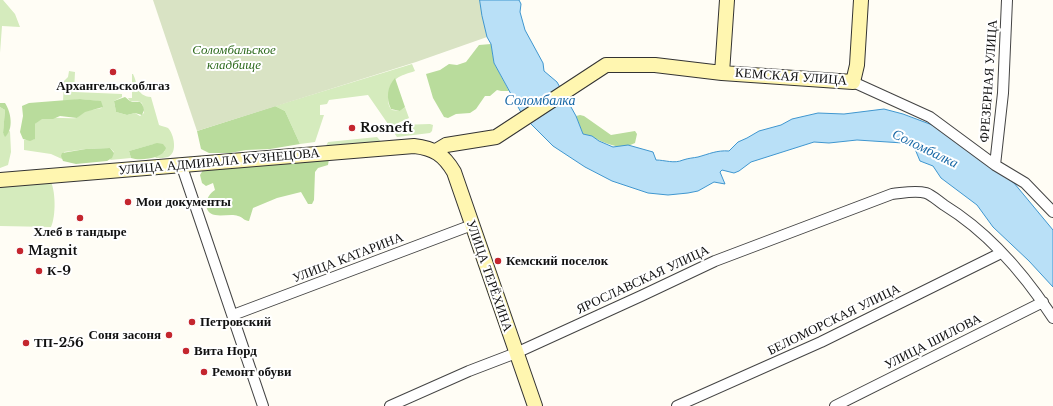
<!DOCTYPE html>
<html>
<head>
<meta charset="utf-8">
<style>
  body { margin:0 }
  canvas { display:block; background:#fffdf5 }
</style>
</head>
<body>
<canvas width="1053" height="406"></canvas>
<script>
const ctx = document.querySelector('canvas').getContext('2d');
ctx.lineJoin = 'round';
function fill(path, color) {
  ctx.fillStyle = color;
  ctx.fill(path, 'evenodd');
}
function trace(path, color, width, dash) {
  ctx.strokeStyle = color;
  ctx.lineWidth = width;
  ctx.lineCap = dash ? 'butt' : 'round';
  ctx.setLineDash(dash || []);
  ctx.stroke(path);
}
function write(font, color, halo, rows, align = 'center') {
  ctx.font = font + ' "Libre Baskerville",serif';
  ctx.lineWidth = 4;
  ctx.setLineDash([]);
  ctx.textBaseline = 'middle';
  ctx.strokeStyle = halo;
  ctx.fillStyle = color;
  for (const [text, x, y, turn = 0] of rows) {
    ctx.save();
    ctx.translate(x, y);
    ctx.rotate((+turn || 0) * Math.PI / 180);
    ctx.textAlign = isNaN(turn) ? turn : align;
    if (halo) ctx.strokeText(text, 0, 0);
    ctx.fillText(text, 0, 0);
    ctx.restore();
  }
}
fill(new Path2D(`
  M0 0H3L15 14 20 27 2 26 0 53Z
  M412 64 415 71C400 76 390 78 389 95 388 102 388 106 392 110L400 111 405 107 409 118 398 123 399 125 430 124 433 125 432 131 430 133 397 137 368 95 329 100 327 104 320 105V115H324L315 142 300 144 285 111 275 106Z
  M69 71 75 72 74 92 122 94V97L114 101 116 112 127 115 135 113 140 116 144 113 142 103 138 101H130L128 98H132V74H133C138 84 136 96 151 97L159 125C161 126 166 127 168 128 174 134 178 153 168 157 165 158 160 158 156 158L155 157 165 151 154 144 129 151 131 158 110 160 114 152 110 148 86 149 64 152 62 159 51 154 24 150V140H33L35 137V124L41 119C53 116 65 119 77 118L85 111 102 108 98 101 80 99 63 102 64 81 68 77Z
  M0 107 5 110 3 134 10 131 11 152 8 165 0 168Z
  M377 137 385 146H326L328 142Z
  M50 180C56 190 56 217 51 227L0 226V182Z`), '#d5ebbd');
fill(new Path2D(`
  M491 44 494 63 509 91H501L497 90 490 96H485L476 109 470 113 456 114 448 118 444 117 433 98 426 74 440 70 449 64 457 65 466 62 479 45Z
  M395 78 405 107 400 111 391 109C386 98 387 87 395 78Z
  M125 97C127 98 128 100 130 101 138 104 141 97 144 110L142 115 135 113 127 115 116 112 114 101Z
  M80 99 101 101 103 107 85 112 77 118 60 116 53 119H42L35 124V139L30 141 23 139 20 132 23 116 22 106 29 103Z
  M0 103H5C11 112 14 129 5 137L3 133 5 110 0 107Z
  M275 106 285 111 300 144 270 149 246 150 230 153H209L201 149 197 131Z
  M580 115 584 116 611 135 635 131 637 134 635 143C616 153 601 139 583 134L576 116Z
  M157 143 163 144 166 148C163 159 140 161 131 158L129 151Z
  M110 148 114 153 112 158 107 161 76 164 63 161 61 156 62 153 86 149Z
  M329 159 328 165 318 168 315 172 314 200 312 204H308L301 192 277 198 253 208 249 221C244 221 243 217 238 216 229 212 208 222 206 205 206 199 210 193 215 190L213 183 206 186 202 183 200 175 203 170Z`), '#b9dc9c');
fill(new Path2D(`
  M153 0H480L487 37 416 62 197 131Z`), '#d9e3c4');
const water = new Path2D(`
  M480 0H519L521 4 520 12 525 30 543 63 544 71 557 82 576 116 583 134 592 136 599 141 613 147 628 145 653 152 656 160C665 160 674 164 683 160 689 158 693 158 698 157 709 154 717 150 729 151L738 142 747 138 759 131 781 125 792 119 818 113 844 114 884 109 903 114 935 126 1014 183 1053 230V287L1029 261 993 227 977 205 941 178 933 166 920 161 915 149 903 143 857 140 829 143 814 142 751 162 739 171 734 173 722 170 720 172 725 184 714 182 698 191 688 193 668 195 648 193 612 181 585 167 553 146 523 116 494 63 491 44 487 37 482 16Z`);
fill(water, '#b9e0f7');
trace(water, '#3f96cf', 1);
const street = new Path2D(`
  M853 82 930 117 995 165 1025 183 1053 212
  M181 164 263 406
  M995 165 1003 93 1007 0
  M233 315 472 225
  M390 406 469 371 516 353 641 296 715 261 892 194C903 193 915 190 926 193 932 195 938 201 944 205 988 232 1025 275 1053 318
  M677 406 821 342 1001 253
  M835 406 1043 302`);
const secondary = new Path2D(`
  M722 73 727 0
  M436 151 446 145 496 137 606 65H655L722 73 853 82 857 65 861 0
  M0 180 414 146C434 148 444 155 454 172L535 406`);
trace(street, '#444', 12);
trace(secondary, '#333', 16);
trace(street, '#fff', 10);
trace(secondary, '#fff6b0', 14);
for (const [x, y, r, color] of [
  [113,72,4,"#c4262e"],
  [352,128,4,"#c4262e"],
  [128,202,4,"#c4262e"],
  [80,218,4,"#c4262e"],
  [20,251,4,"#c4262e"],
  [498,261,4,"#c4262e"],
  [39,271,4,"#c4262e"],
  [192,322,4,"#c4262e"],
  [169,335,4,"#c4262e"],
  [26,343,4,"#c4262e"],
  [186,351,4,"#c4262e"],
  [204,372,4,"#c4262e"]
]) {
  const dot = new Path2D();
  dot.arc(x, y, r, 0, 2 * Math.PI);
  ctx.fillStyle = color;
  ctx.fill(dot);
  trace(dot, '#fff', 1.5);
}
write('italic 13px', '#2f6b1f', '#fff', [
  ["Соломбальское",234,50],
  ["кладбище",234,65]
]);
write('13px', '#111', '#fff', [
  ["КЕМСКАЯ УЛИЦА",791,77,4],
  ["ФРЕЗЕРНАЯ УЛИЦА",989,81,-86],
  ["УЛИЦА АДМИРАЛА КУЗНЕЦОВА",219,162,-5],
  ["УЛИЦА КАТАРИНА",348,258,-21],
  ["УЛИЦА ТЕРЁХИНА",489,276,71],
  ["ЯРОСЛАВСКАЯ УЛИЦА",643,280,-25],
  ["БЕЛОМОРСКАЯ УЛИЦА",834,320,-26],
  ["УЛИЦА ШИЛОВА",933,342,-27]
]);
write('bold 13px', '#111', '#fff', [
  ["Архангельскоблгаз",113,86,"center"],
  ["Rosneft",360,128],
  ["Мои документы",136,202],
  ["Хлеб в тандыре",80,232,"center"],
  ["Magnit",28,251],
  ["Кемский поселок",506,261],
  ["К-9",47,271],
  ["Петровский",200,322],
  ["Соня засоня",161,335,"right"],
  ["ТП-256",34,343],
  ["Вита Норд",194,351],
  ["Ремонт обуви",212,372]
], 'left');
write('italic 14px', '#1768a6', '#fff', [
  ["Соломбалка",540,101],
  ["Соломбалка",925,149,26]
]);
</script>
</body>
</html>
